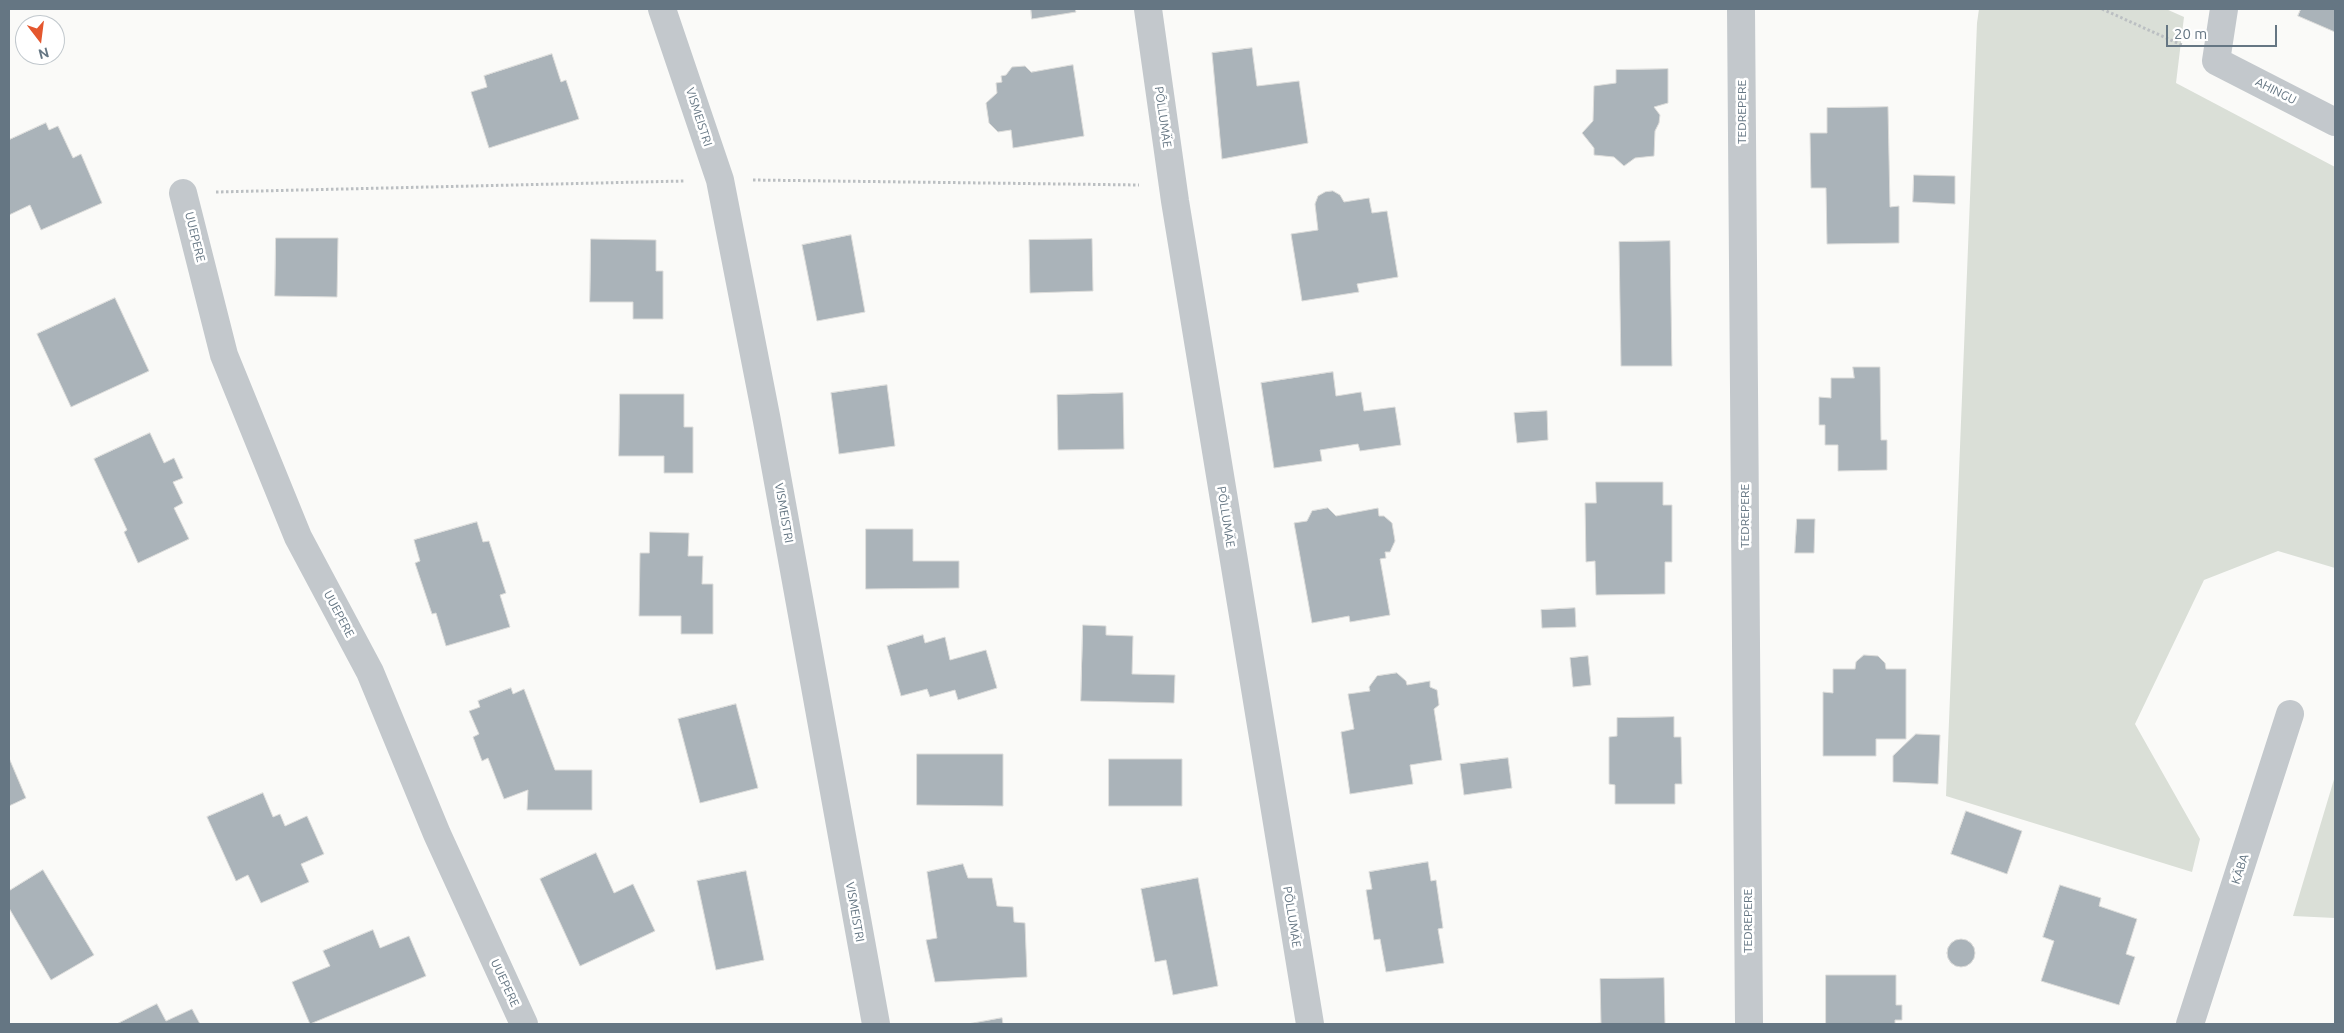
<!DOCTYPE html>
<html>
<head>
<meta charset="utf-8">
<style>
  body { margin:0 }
  #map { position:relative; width:2344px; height:1033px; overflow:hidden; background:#fafaf8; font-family:Ubuntu,sans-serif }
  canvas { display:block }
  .frame { position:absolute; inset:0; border:10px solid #657683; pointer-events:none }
  .north { position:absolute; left:15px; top:15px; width:50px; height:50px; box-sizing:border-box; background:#fff; border:1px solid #c1c8cd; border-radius:50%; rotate:165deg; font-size:14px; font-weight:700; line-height:20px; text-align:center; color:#657683 }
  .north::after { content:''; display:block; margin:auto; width:18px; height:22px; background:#e4572e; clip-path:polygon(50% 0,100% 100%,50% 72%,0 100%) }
  .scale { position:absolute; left:2166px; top:25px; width:111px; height:22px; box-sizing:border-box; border:2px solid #657683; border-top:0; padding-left:6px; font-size:15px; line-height:18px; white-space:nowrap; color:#657683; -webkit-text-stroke:4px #fff; paint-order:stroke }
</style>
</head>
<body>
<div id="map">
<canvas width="2344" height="1033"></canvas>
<div class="frame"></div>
<div class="north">N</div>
<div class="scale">20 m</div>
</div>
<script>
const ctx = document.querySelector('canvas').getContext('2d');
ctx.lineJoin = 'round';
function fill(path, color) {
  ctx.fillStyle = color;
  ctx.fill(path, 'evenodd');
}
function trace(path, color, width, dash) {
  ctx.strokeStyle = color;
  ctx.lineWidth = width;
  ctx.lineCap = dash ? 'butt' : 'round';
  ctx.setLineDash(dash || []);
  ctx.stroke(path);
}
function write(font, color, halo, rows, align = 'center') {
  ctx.font = font + ' Ubuntu,sans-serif';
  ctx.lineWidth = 5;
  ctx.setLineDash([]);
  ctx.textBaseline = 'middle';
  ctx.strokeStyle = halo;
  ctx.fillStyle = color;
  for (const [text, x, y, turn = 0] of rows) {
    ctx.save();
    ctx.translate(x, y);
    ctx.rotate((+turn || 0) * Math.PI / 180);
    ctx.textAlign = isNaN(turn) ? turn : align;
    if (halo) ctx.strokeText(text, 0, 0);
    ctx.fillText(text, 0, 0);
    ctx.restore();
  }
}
fill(new Path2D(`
  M1979 9H2166L2184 17 2176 83 2335 167V568L2278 551 2204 580 2135 724 2200 839 2192 872 1946 796 1977 23Z
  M2335 776V918L2293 916Z`), '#dadfd7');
const building = new Path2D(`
  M1031 9H1075L1076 12 1032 19Z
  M2301 9H2335V32L2298 16Z
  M1252 48 1257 86 1299 81 1308 143 1222 159 1212 53Z
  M552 54 561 82 566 80 579 119 489 148 471 92 487 87 484 76Z
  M1073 65 1084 136 1013 148 1011 130 998 132 989 123 986 103 997 93 996 83 1002 82 1001 76 1006 75 1012 67 1025 66 1031 72Z
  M1668 69V103L1654 107 1660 115 1659 123 1655 131 1654 156 1635 158 1624 166 1614 157 1594 155V148L1582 133 1593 121 1594 86 1616 83V70Z
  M1888 107 1890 207 1899 206V243L1827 244 1826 188H1811L1810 133H1827V108Z
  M46 123 49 130 58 126 73 158 81 154 102 203 41 230 30 205 9 215V140Z
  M1914 175 1955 176V204L1913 202Z
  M1333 191 1340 195 1344 202 1369 198 1372 213 1387 211 1398 277 1357 284 1359 292 1302 301 1291 234 1318 230 1315 204 1318 196 1325 192Z
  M851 235 865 312 817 321 802 245Z
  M276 238H338L337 297 275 296Z
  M591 239 656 240V271H663V319H633V302H590Z
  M1092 239 1093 291 1030 293 1029 240Z
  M1670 241 1672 366H1621L1619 242Z
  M115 298 149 371 71 407 37 334Z
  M1853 367H1880L1881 440H1887V470L1838 471V445H1825V425H1819V397L1831 398V378H1854Z
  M1333 372 1336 396 1361 392 1364 411 1395 407 1401 445 1360 451 1358 444 1320 450 1322 461 1274 468 1261 383Z
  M887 385 895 446 839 454 831 393Z
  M1123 393 1124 449 1058 450 1057 395Z
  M620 394H684V427H693V473H664V456H619Z
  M1547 411 1548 440 1517 443 1514 413Z
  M150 433 164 463 174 458 183 478 173 482 183 503 174 508 189 539 138 563 124 532 127 530 94 459Z
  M1596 482H1663V505H1672V562H1665V594L1596 595 1595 561 1586 562 1585 503H1596Z
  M1328 508 1336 516 1378 508 1379 516H1384L1392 523 1395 541 1390 552H1385L1386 558 1380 559 1390 615 1350 622 1349 616 1312 623 1294 523 1307 521 1312 511Z
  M1797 519H1815L1814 553H1795Z
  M477 522 483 542 489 541 506 593 500 595 510 627 446 646 436 613 432 614 415 563 420 561 414 540Z
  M866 529H913V561H959V588L866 589Z
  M650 532 689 533 688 556H703L702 584H713V634H681V616H639L640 553H649Z
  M1575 608 1576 627 1542 628 1541 610Z
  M1083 625 1106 626V635L1133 636 1132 674 1175 675 1174 703 1081 701Z
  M923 635 925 643 945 637 950 660 986 650 997 688 958 700 955 690 930 697 927 689 901 696 887 646Z
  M1864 655 1878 656 1885 663 1886 669H1906V739H1876V756H1823V692L1833 693V669H1855L1856 662Z
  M1588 656 1591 685 1573 687 1570 658Z
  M1397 673 1406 681 1407 685 1430 681V687L1437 690 1439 705 1434 709 1442 760 1410 765 1413 784 1350 794 1341 732 1354 729 1348 694 1370 691 1369 687 1377 676Z
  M511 688 513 694 524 689 555 770H592V810H527L528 790 504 799 488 758 482 761 473 737 479 734 469 711 480 707 478 701Z
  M736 704 758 788 700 803 678 719Z
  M1674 717V737H1681L1682 784H1675V804H1615V785L1609 784V737L1617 736V718Z
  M1916 734 1940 735 1938 784 1893 782V756Z
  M917 754H1003V806L917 805Z
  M9 758 26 798 9 806Z
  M1508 758 1512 788 1464 795 1460 764Z
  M1109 759H1182V806H1109Z
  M263 793 273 817 280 814 285 826 307 816 324 854 301 864 309 882 261 903 248 875 236 881 207 817Z
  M1966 811 2022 831 2007 874 1951 854Z
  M596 853 614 893 633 884 655 931 580 966 540 879Z
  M1428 862 1431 881 1436 880 1443 928 1438 929 1444 963 1386 972 1380 939 1374 940 1366 890 1372 889 1369 872Z
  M963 864 968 878H992L997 906 1013 907 1014 922 1025 923 1027 977 935 982 926 940 937 938 927 872Z
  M43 870 94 955 51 980 9 908V891Z
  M746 871 764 960 716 970 697 881Z
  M1198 878 1218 986 1173 995 1166 960 1155 962 1141 889Z
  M2060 885 2101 898 2099 906 2137 919 2126 954 2135 957 2119 1005 2041 981 2054 941 2043 937Z
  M373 930 380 948 409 936 426 976 310 1024 292 982 330 966 323 951Z
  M1947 953a14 14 0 1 1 28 0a14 14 0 1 1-28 0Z
  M1826 975H1896V1005H1902V1020H1895V1024H1826Z
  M1664 978 1665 1024H1592L1601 1023 1600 979Z
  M157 1004 166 1021 192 1009 200 1024H117Z
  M1002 1018 1003 1024H968Z`);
fill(building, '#aab3b9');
trace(building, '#dcdcda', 1);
trace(new Path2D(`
  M2102 9 2184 46
  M753 180 1139 185
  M216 192 684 181`), '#bbbfc2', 3, [2.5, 2.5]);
trace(new Path2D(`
  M662 9 720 180 767 421 876 1024
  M1148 9 1175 201 1310 1024
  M1741 9 1749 1024
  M2224 9 2216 61 2335 122
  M183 193 224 355 298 537 370 672 437 834 524 1024
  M2190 1024 2290 714`), '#c3c8cc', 28);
write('12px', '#657683', '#fff', [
  ["AHINGU",2276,91,27],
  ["TEDREPERE",1742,112,-90],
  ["VISMEISTRI",699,117,72],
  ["PÕLLUMÄE",1163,117,82],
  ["UUEPERE",195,237,76],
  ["VISMEISTRI",784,513,80],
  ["TEDREPERE",1745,516,-90],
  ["PÕLLUMÄE",1226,517,81],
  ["UUEPERE",339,614,62],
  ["KÄBA",2240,869,-72],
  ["VISMEISTRI",855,912,80],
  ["PÕLLUMÄE",1292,917,81],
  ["TEDREPERE",1748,921,-90],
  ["UUEPERE",505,983,65]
]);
</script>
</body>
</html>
